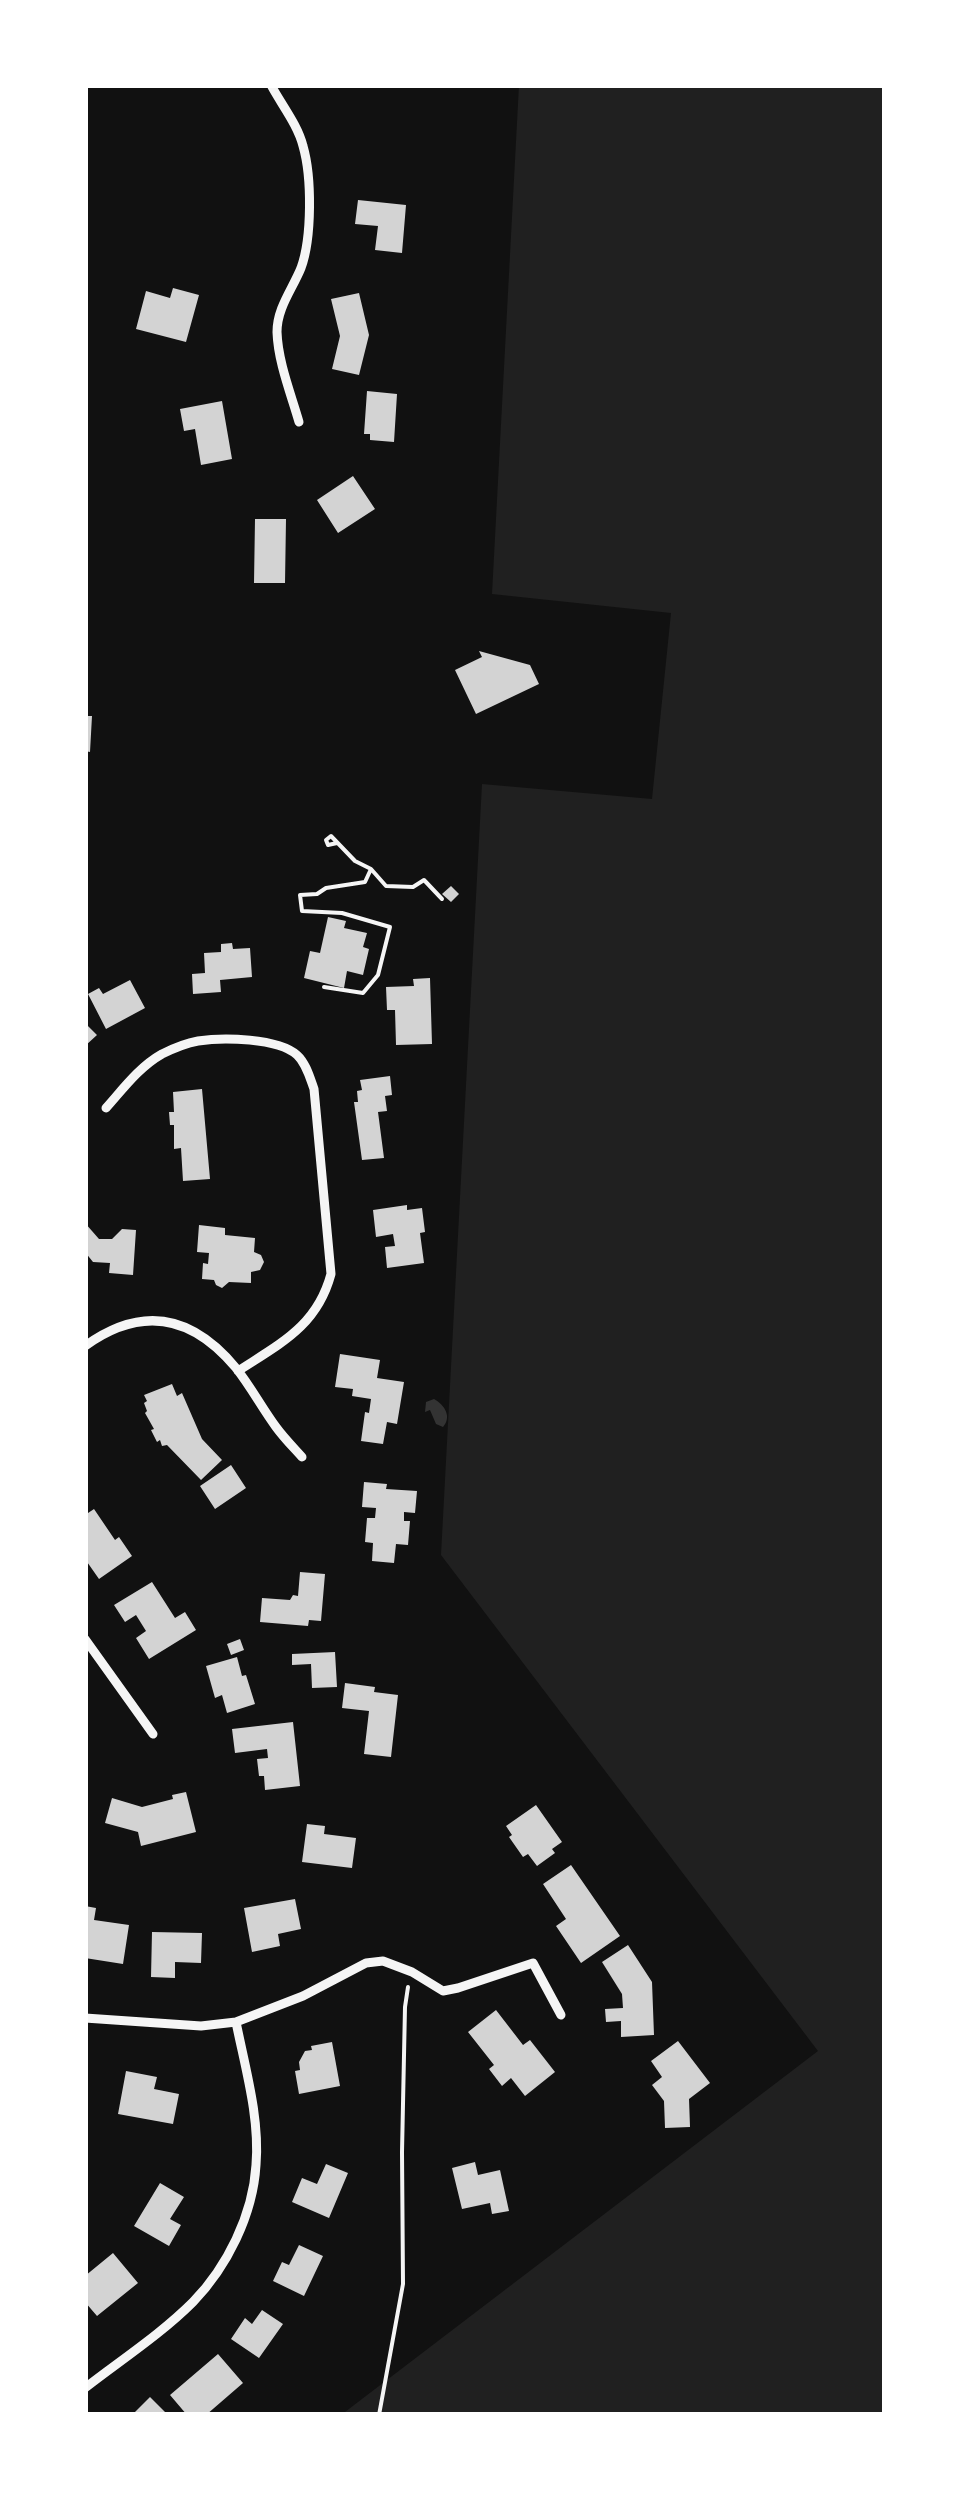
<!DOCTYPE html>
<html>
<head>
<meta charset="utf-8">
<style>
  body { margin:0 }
  #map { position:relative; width:970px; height:2500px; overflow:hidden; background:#111; font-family:"Asap Condensed",sans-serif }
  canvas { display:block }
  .frame { position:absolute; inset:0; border:88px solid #fff; pointer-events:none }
</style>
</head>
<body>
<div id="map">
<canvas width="970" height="2500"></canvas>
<div class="frame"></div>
</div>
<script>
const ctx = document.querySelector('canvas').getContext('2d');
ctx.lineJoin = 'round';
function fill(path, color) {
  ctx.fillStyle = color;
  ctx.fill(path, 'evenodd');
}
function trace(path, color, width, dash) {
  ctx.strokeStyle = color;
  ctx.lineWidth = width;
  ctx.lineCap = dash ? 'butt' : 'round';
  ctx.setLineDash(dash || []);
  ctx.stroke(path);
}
fill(new Path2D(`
  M519 85H885V2415H341L818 2051 441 1555 482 784 652 799 671 613 492 594Z`), '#202020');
fill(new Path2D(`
  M434 1399C445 1405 452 1417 443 1427L436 1424 430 1410 425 1412 426 1402Z`), '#333');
fill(new Path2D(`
  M358 200 406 205 402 253 375 250 378 226 355 224Z
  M173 288 199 295 186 342 136 329 146 291 170 298Z
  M359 293 369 335 359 375 332 369 340 336 331 299Z
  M367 391 397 394 394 442 370 440V434H364Z
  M222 401 232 459 201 465 195 429 184 431 180 409Z
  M353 476 375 509 338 533 317 500Z
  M255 519H286L285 583H254Z
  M479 651 530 665 539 684 476 714 455 670 482 657Z
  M85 716H92L90 752 85 751Z
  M451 886 459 894 451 902 442 894Z
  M328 917 346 921 344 928 367 933 363 947 369 949 363 975 347 971 344 988 304 978 310 951 320 953Z
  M232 943 233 949 250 948 252 977 220 980 221 992 193 994 192 974 205 973 204 953 221 952V944Z
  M430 978 432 1044 396 1045 395 1010H387L386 987 414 986 413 979Z
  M130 980 145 1008 106 1029 88 994 99 988 103 994Z
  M85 1023 97 1035 85 1046Z
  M390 1076 392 1095 385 1096 387 1111 378 1112 384 1158 362 1160 354 1102H358L357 1091 362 1090 360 1080Z
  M202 1089 210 1179 183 1181 181 1148 174 1149V1125H170L169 1112H174L173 1092Z
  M407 1205V1210L422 1208 425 1232 420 1233 424 1263 387 1268 385 1247 395 1246 393 1234 376 1237 373 1210Z
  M85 1223 99 1239H112L122 1229 136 1230 133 1275 109 1273 110 1263 93 1262 85 1252Z
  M199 1225 225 1228V1235L255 1238 254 1252 261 1255 264 1262 260 1270 251 1272V1283L229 1282 222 1288 216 1285 214 1280 202 1279 203 1263 208 1264 209 1253 197 1252Z
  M340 1354 380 1360 377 1378 404 1382 397 1424 387 1422 383 1444 361 1441 365 1412 369 1413 371 1399 352 1396 353 1389 335 1387Z
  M172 1384 177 1396 182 1393 202 1439 222 1460 201 1480 167 1445 162 1446 160 1440 157 1442 151 1430 154 1429 145 1413 147 1411 144 1403 147 1401 144 1395Z
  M231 1465 246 1488 215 1509 200 1486Z
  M364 1482 387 1484 386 1489 417 1491 415 1513 404 1512V1521H410L408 1545 396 1544 394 1563 372 1561 373 1543 365 1542 367 1518H375L376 1508 362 1507Z
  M94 1509 115 1540 119 1537 132 1556 99 1579 85 1559V1515Z
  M300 1572 325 1574 321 1621 309 1620 308 1626 260 1622 262 1598 290 1600 293 1595 298 1596Z
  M152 1582 175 1618 185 1612 196 1630 149 1659 136 1638 146 1631 136 1615 125 1622 114 1605Z
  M240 1639 244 1650 231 1655 227 1644Z
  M335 1652 337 1687 312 1688 311 1664 292 1665V1654Z
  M237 1657 242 1676 246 1675 255 1704 227 1713 222 1695 215 1698 206 1666Z
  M345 1683 375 1687 374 1692 398 1695 391 1757 364 1754 369 1711 342 1708Z
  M293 1722 300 1786 265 1790 264 1776H259L257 1759 268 1758 267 1749 235 1753 232 1729Z
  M186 1792 196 1832 141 1846 138 1832 105 1823 112 1798 142 1807 173 1799 172 1795Z
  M536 1805 562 1842 552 1849 555 1853 537 1866 528 1854 523 1857 509 1837 512 1835 506 1826Z
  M307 1824 325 1826 324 1834 356 1838 352 1868 302 1862Z
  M571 1865 620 1936 581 1963 556 1926 566 1919 543 1884Z
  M295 1899 301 1929 278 1934 280 1946 252 1952 244 1908Z
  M85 1906 96 1908 94 1920 129 1925 123 1964 85 1958Z
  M152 1932 202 1933 201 1963 175 1962V1978L151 1977Z
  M628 1945 652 1982 654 2035 621 2037V2021L606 2022 605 2009 623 2008 622 1994 602 1962Z
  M496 2010 523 2045 530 2040 555 2072 525 2096 511 2078 502 2086 489 2069 494 2065 468 2032Z
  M678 2041 710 2083 689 2099 690 2127 665 2128 664 2101 652 2085 662 2077 651 2061Z
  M332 2042 340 2086 299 2094 295 2071 300 2070 299 2062 305 2051 312 2050 311 2046Z
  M126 2071 157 2077 154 2089 179 2094 173 2124 118 2114Z
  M475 2162 478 2175 500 2170 509 2211 492 2214 490 2203 462 2209 452 2168Z
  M326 2164 348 2173 329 2218 292 2202 302 2178 317 2184Z
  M160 2183 184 2197 170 2219 181 2225 169 2246 134 2226Z
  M299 2245 323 2256 304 2296 273 2281 282 2262 289 2265Z
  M113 2253 138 2283 97 2316 85 2302V2276Z
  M262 2310 283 2324 259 2358 231 2339 245 2318 252 2324Z
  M218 2354 243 2383 206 2415H187L170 2395Z
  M150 2397 168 2415H136L134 2413Z`), '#d3d3d3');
trace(new Path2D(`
  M337 843 328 845 326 840 331 836 355 861 371 869
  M324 987 363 993 378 975 390 927 342 913 302 911 300 895 317 894 326 888 365 882 371 869 386 886 413 887 424 880 442 899
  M379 2415 403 2284 402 2152 405 2007 408 1987`), '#f5f5f5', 4);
trace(new Path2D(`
  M271 85C281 104 298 125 303 146 312 177 312 238 301 268 292 290 277 308 277 332 278 362 291 394 299 422
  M106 1108C123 1089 139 1067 162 1054 172 1049 187 1043 198 1041 223 1037 278 1038 297 1055 306 1063 310 1078 314 1089L331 1274C317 1326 281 1343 238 1371
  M85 1346C142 1305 192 1315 236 1368 251 1387 262 1408 276 1427 284 1438 293 1447 302 1457
  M85 1639 153 1734
  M85 2018 201 2026 236 2022 303 1996 366 1963 383 1961 412 1972 443 1991 458 1988 533 1963 561 2015
  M85 2388C121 2360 161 2334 193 2302 227 2267 253 2215 256 2165 260 2118 245 2067 236 2022`), '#f5f5f5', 9);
</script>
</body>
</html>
